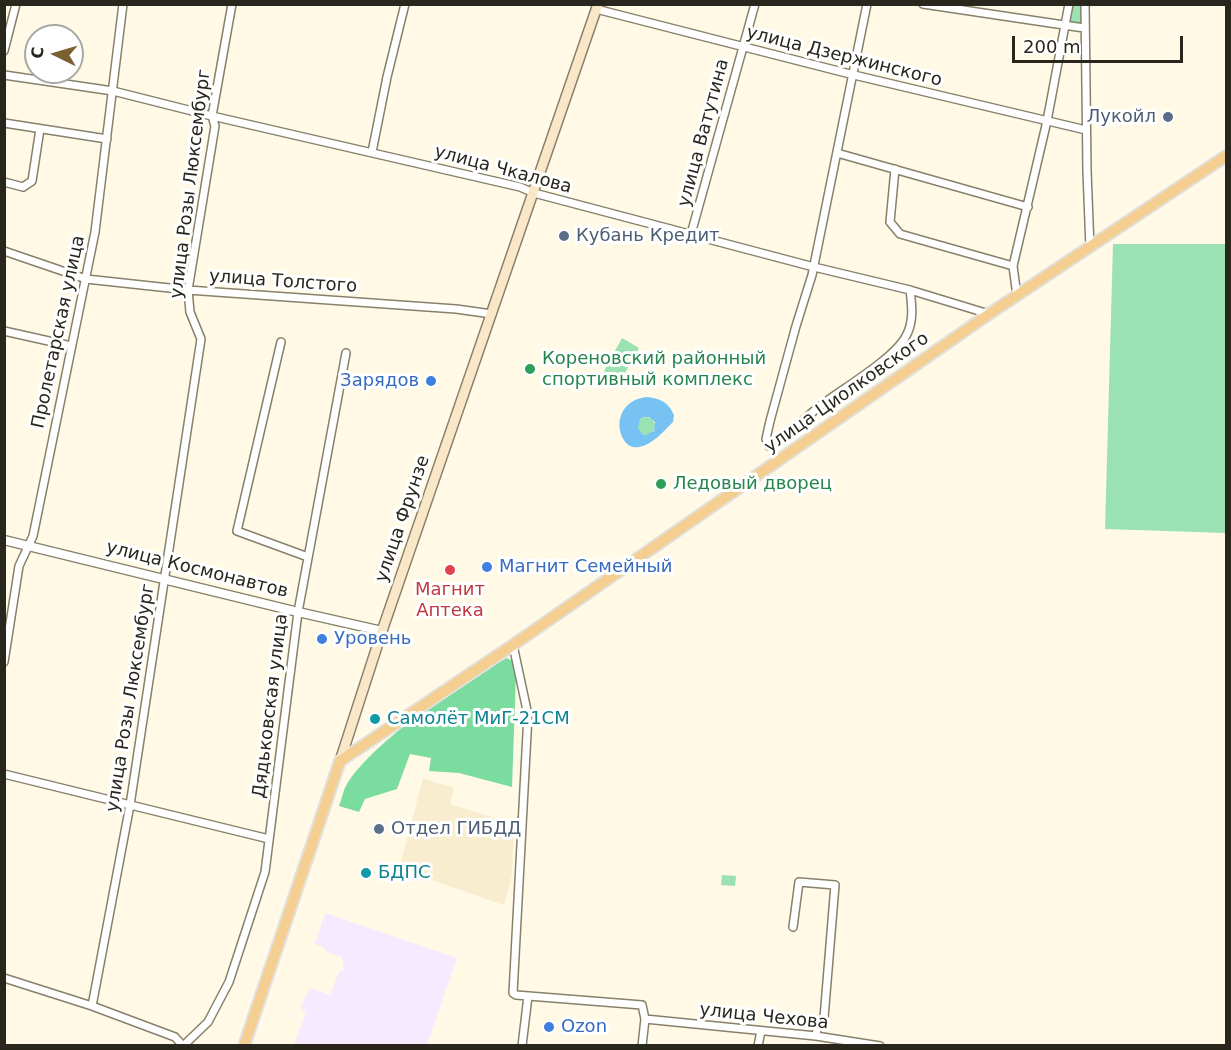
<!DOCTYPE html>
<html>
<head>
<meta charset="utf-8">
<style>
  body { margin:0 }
  #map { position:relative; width:1231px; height:1050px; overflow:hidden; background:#fff9e6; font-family:"DejaVu Sans",sans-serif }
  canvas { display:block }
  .frame { position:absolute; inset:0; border:6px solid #28261d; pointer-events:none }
  .north { position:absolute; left:24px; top:24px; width:60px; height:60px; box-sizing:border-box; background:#fff; border:2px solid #a9a8a5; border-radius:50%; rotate:275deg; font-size:16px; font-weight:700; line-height:24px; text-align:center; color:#28261d }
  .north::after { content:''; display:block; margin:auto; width:21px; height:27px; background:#7b6032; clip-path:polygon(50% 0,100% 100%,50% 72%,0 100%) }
  .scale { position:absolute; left:1012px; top:36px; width:171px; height:27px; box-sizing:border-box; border:3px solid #28261d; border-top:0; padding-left:8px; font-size:18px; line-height:21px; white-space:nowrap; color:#28261d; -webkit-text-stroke:4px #fff; paint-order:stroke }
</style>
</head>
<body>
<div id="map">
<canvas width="1231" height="1050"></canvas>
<div class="frame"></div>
<div class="north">С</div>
<div class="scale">200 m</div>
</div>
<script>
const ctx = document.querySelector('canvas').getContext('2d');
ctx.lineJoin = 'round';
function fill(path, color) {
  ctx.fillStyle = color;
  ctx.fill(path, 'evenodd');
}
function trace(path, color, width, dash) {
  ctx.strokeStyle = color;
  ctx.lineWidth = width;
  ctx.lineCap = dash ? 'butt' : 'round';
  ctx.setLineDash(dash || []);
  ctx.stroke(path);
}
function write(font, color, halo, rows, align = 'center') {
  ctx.font = font + ' "DejaVu Sans",sans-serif';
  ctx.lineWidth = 6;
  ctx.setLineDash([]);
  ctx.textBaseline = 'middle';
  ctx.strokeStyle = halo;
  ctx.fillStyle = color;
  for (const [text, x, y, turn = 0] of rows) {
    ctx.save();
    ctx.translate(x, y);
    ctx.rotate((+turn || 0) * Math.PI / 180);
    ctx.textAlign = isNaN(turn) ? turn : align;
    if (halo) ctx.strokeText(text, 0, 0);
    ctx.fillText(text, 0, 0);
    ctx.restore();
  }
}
fill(new Path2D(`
  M423 778 454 788 450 804 514 824 512 875 504 905 399 869Z`), '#f8eecf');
fill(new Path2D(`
  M325 913 457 958 427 1045H294L306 1012 302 1010 301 1005 310 988 330 995 339 972 344 970 342 957 325 951V948L315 944Z`), '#f5eaff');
fill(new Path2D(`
  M1072 5H1083L1084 21 1075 25 1068 24Z
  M1113 244H1226V533L1105 529Z
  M622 338 639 348 621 380 604 371Z
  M637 426a9 9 0 1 1 18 0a9 9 0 1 1-18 0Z
  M722 875 736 876 735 886 721 885Z`), '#9ae2b2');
fill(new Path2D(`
  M507 658 514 662 516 675 512 787 459 773 429 771 431 758 410 754 397 789 365 799 359 812 339 806C342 799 343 790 347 784 371 744 465 678 507 658Z`), '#7adc9f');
fill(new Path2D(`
  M646 397C660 398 668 402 674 415L673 422C664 431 652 445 639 447 618 452 606 403 646 397ZM644 417H649L655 422 654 431 646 435 642 434 638 428 640 419Z`), '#76c2f2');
const minor = new Path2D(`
  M867 4 812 275 796 326 770 421 766 439 769 446H774C789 433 804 419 820 406 842 389 894 359 906 336 914 322 912 305 910 290
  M923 4 1084 28
  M1085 4 1087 171 1090 248
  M596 9 854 75 1086 130
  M4 51 16 4
  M4 75 113 91 212 116 520 187 534 193 814 267 910 290 989 314
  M4 123 107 139
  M372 152 387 77 405 4
  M837 153 1028 207
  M895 169 890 222 900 234 1013 266
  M4 182 23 187 32 181 40 129
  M691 234 755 4
  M4 251 86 279 188 290 456 309 492 314
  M1017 296 1013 266 1047 121 1069 4
  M4 331 71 346
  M281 342 237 531 308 557
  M513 645 528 715 513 993 516 995 642 1005 645 1019 642 1046
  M4 662 19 566 33 536 95 232 123 4
  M4 774 269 839
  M793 927 799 882 835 885 824 1018 817 1029 816 1036
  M4 978 92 1006 175 1037 183 1046
  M92 1006 130 805 201 339 190 312 188 290 215 126 212 116 232 4
  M645 1019 816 1036 880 1046
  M183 1046 208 1022 229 982 265 872 298 612 346 353
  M522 1046 528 996
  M758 1046 761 1031`);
const tertiary = new Path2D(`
  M4 540 298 612 382 631`);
const secondary = new Path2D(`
  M340 761 382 631 598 4`);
const primary = new Path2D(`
  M244 1046 340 761 513 645 989 314 1226 156`);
trace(minor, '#87806b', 10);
trace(tertiary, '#87806b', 11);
trace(secondary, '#87806b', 12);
trace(primary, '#e1e1df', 14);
trace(minor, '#fff', 7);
trace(tertiary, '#fff', 8);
trace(secondary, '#fae7c8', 9);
trace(primary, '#f4cf91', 10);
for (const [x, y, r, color] of [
  [1168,117,6,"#5c6f8a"],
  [564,236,6,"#5c6f8a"],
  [530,369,6,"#2e9e5b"],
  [431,381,6,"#3f7fe0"],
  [661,484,6,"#2e9e5b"],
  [487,567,6,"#3f7fe0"],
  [450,570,6,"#e0444e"],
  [322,639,6,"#3f7fe0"],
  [375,719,6,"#0f9aa8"],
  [379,829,6,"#5c6f8a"],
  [366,873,6,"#0f9aa8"],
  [549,1027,6,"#3f7fe0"]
]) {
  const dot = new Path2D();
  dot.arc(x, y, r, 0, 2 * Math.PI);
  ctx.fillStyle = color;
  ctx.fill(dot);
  trace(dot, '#fff', 2);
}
write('18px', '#28261d', '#fff', [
  ["улица Дзержинского",844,57,14],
  ["улица Ватутина",704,133,-75],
  ["улица Чкалова",503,170,15],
  ["улица Розы Люксембург",191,184,-83],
  ["улица Толстого",283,282,4],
  ["Пролетарская улица",59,332,-78],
  ["улица Циолковского",847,393,-35],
  ["улица Фрунзе",403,519,-71],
  ["улица Космонавтов",197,570,14],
  ["улица Розы Люксембург",131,698,-81],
  ["Дядьковская улица",271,706,-83],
  ["улица Чехова",764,1017,6]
]);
write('18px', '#4e5e75', '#fff', [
  ["Лукойл",1156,117,"right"],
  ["Кубань Кредит",576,236],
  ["Отдел ГИБДД",391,829]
], 'left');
write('18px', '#27864d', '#fff', [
  ["Кореновский районный",542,359],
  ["спортивный комплекс",542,380],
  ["Ледовый дворец",673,484]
], 'left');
write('18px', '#366cbe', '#fff', [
  ["Зарядов",419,381,"right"],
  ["Магнит Семейный",499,567],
  ["Уровень",334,639],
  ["Ozon",561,1027]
], 'left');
write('18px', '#be3a42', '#fff', [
  ["Магнит",450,590],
  ["Аптека",450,611]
]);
write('18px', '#0d838f', '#fff', [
  ["Самолёт МиГ-21СМ",387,719],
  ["БДПС",378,873]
], 'left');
</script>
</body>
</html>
